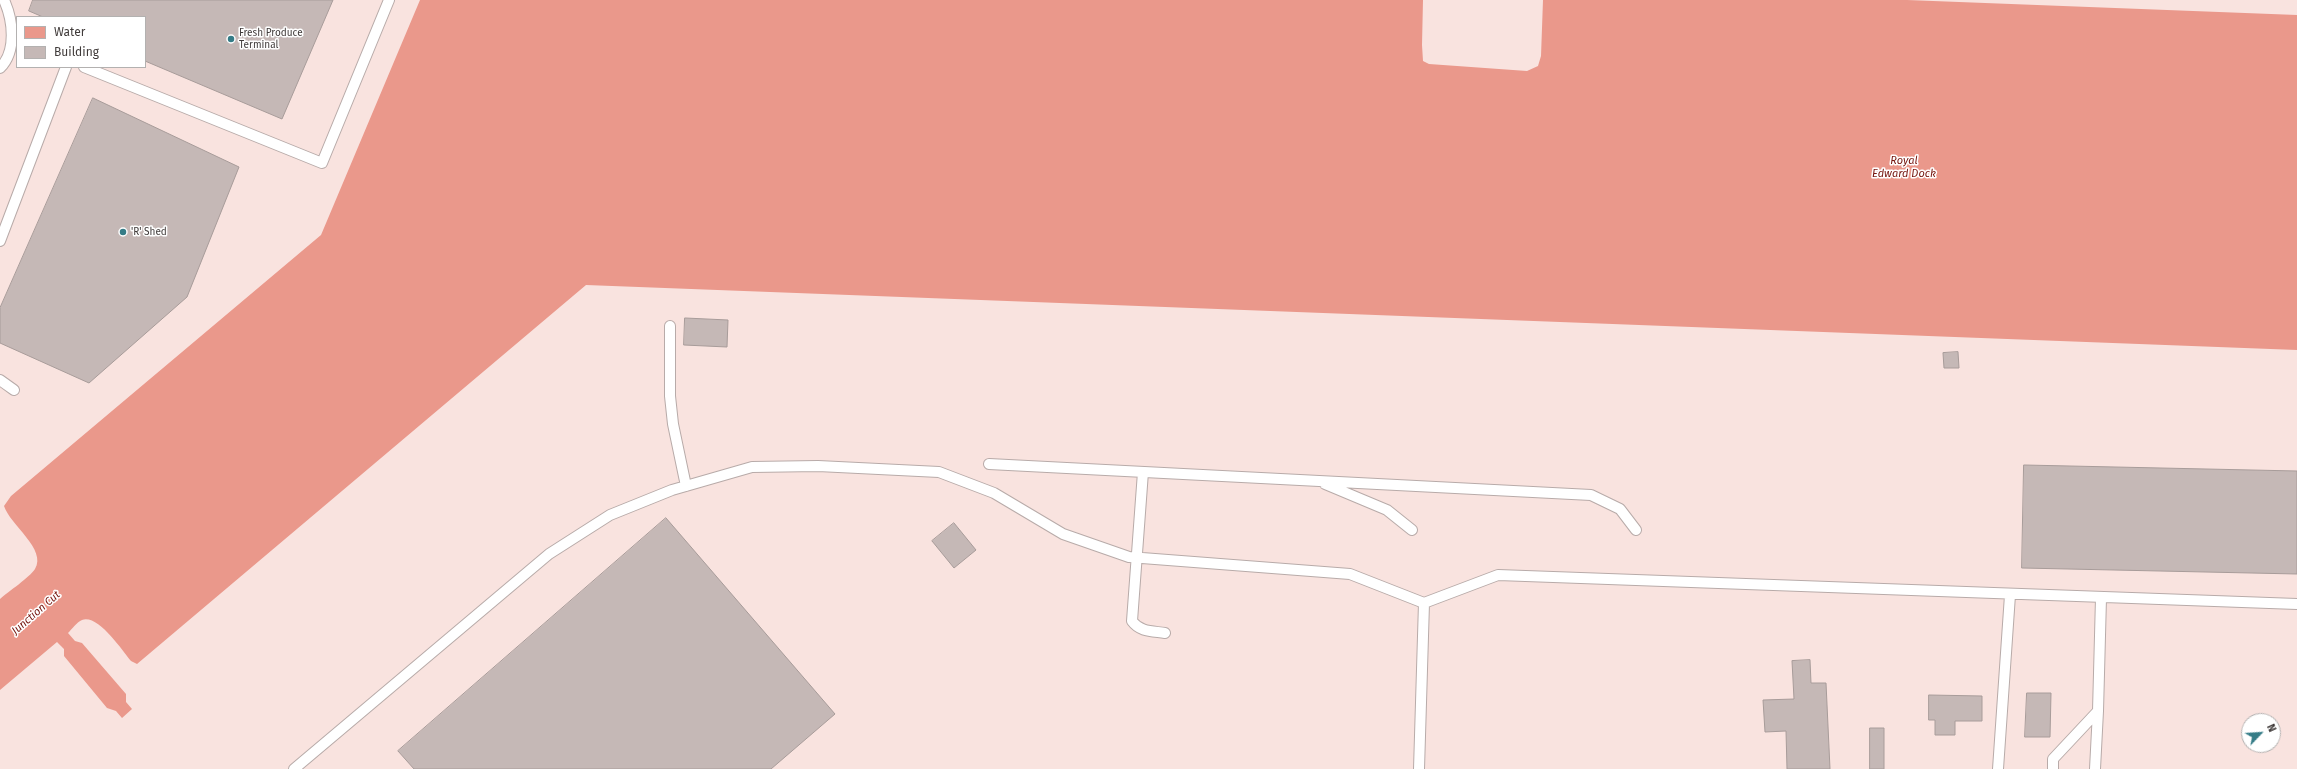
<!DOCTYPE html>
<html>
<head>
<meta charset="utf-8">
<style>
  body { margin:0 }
  #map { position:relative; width:2297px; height:769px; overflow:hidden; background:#fef1ef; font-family:"Fira Sans",sans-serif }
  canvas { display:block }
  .legend { position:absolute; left:16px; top:16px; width:130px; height:52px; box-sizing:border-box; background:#fff; border:1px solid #b3b1b0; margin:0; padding:5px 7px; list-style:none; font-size:12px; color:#403b3a }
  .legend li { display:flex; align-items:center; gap:8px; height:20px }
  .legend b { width:20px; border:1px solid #b3b1b0 }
  .north { position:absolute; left:2241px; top:713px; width:40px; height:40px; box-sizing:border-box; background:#fff; border:1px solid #b3b1b0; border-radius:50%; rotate:65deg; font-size:11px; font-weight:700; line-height:16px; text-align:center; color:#403b3a }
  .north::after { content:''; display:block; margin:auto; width:14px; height:18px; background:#357c87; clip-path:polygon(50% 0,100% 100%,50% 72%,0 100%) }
</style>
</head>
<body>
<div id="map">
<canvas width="2297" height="769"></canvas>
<ul class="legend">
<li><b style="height:11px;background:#ea988b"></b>Water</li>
<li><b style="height:11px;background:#c5b8b6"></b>Building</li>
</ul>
<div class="north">N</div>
</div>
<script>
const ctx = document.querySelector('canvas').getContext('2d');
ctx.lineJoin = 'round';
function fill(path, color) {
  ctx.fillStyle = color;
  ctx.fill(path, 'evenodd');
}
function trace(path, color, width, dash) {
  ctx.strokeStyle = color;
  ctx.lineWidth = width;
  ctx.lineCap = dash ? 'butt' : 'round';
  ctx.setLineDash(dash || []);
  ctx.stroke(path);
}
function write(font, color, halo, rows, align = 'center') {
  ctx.font = font + ' "Fira Sans",sans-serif';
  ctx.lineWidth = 3;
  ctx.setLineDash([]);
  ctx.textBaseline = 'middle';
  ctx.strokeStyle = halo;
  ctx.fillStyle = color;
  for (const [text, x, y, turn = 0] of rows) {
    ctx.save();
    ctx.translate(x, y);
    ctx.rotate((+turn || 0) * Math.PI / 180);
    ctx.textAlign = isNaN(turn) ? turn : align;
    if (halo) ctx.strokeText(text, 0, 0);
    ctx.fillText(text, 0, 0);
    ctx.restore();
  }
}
fill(new Path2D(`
  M0 0H2297V769H0ZM17 17H145V67H17ZM2249 721H2273V745H2249Z`), '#f9e3df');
fill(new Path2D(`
  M420 0H1423L1422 45 1423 61 1429 64 1527 71 1538 66 1541 56 1543 0H1907L2297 15V350L586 285 137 664 131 661C121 649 98 614 82 620 77 622 72 629 68 633L75 641 82 643 126 694V702L132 709 122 718 116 711 107 708 64 656V649L57 642 0 690V599C9 591 29 578 35 569 47 549 10 525 4 506L11 496 321 235Z`), '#ea988b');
const building = new Path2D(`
  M33 0H333L282 119 145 61V17H43L29 11Z
  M93 98 239 167 187 297 89 383 0 343V308Z
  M685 318 728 320 727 347 684 345Z
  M1958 352 1959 368H1944L1943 353Z
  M2024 465 2297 471V574L2022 568Z
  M666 518 835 714 771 769H414L398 751Z
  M954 523 976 550 954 568 932 541Z
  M1810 660 1811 683H1826L1830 769H1787L1786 731 1765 732 1763 700 1794 699 1792 661Z
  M2027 693H2051L2050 737H2025Z
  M1929 695 1982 696V721H1955V735H1935V720H1929Z
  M1870 728H1884V769H1870Z`);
fill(building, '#c5b8b6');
trace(building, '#a89c9a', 1);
const service = new Path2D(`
  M84 67 322 163 389 0
  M0 68C17 51 13 20 4 0
  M0 241 66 67
  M670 326V396L673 424 686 486
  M0 380 14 390
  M989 464 1591 495 1620 509 1636 530
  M1143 472 1132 621C1140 632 1152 631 1165 633
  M1325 484 1387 510 1412 530
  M1424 603 1498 575 2297 604
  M294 769 549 554 610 515 672 490 752 467 818 466 939 472 994 493 1063 534 1129 557 1350 574 1424 603 1419 769
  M1998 769 2010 595
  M2053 769V759L2098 711 2101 598
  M2095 769 2098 711`);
trace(service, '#b8aba9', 12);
trace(service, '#fff', 10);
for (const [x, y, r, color] of [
  [231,39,4,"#357c87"],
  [123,232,4,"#357c87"]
]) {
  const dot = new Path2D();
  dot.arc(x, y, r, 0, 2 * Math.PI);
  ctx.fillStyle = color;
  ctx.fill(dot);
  trace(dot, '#fff', 1.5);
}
write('10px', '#403b3a', '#fff', [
  ["Fresh Produce",239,33],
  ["Terminal",239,45],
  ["'R' Shed",131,232]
], 'left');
write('italic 11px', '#76150e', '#fff', [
  ["Royal",1904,161],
  ["Edward Dock",1904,174],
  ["Junction Cut",36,613,-41]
]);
</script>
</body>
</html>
